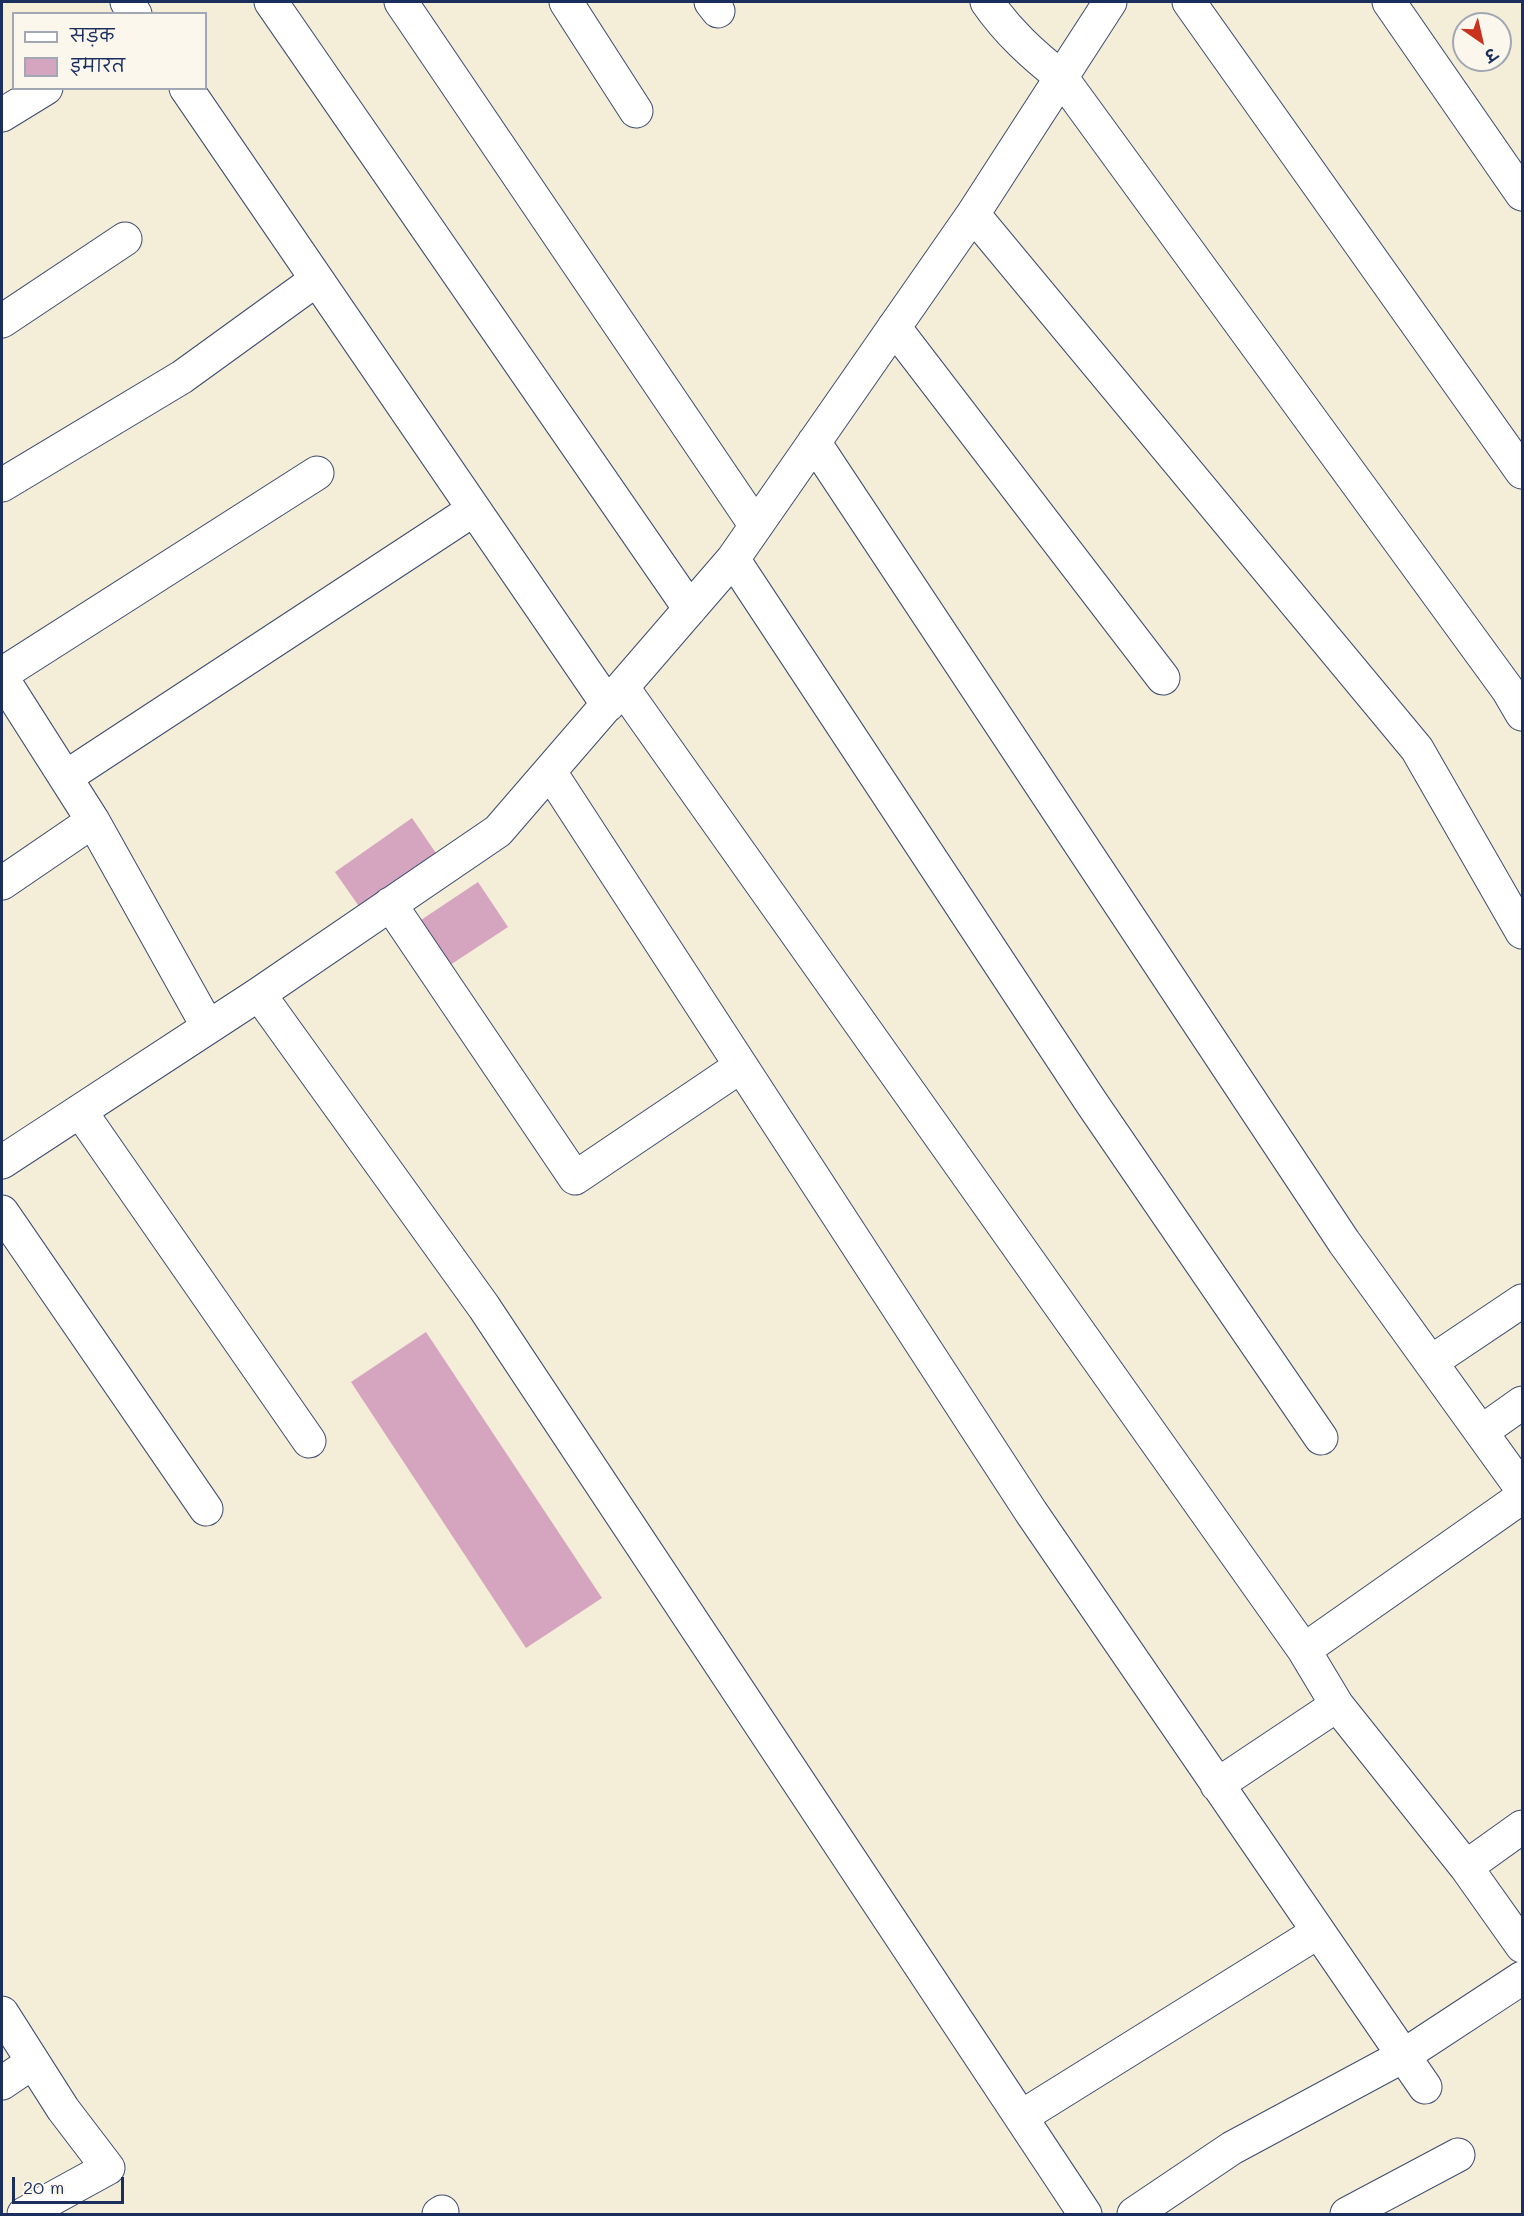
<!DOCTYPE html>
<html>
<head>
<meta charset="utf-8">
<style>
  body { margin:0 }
  #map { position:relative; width:1524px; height:2216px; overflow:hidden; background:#f4edd7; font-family:Mali,"Playpen Sans Deva",sans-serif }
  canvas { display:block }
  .frame { position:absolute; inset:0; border:3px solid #1b2f5e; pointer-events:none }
  .legend { position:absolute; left:12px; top:12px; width:195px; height:78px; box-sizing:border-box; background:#fbf7ec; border:2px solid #a1a7b3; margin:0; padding:8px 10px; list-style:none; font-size:18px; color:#1b2f5e }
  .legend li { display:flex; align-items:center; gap:12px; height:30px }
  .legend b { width:30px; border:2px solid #a1a7b3 }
  .north { position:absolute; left:1452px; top:12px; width:60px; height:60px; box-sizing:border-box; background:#fbf7ec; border:2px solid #a1a7b3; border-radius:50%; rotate:146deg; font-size:16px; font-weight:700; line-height:24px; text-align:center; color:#1b2f5e }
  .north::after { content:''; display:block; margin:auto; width:21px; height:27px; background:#c8321e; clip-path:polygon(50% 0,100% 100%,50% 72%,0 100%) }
  .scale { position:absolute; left:12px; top:2177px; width:112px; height:27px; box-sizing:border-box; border:3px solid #1b2f5e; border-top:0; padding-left:8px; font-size:18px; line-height:21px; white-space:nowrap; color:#1b2f5e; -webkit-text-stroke:4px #fbf7ec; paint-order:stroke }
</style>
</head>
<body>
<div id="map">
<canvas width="1524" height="2216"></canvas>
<div class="frame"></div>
<ul class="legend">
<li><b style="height:8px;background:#fff"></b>सड़क</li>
<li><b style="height:16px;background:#d5a4bf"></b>इमारत</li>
</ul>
<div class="north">उ</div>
<div class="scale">20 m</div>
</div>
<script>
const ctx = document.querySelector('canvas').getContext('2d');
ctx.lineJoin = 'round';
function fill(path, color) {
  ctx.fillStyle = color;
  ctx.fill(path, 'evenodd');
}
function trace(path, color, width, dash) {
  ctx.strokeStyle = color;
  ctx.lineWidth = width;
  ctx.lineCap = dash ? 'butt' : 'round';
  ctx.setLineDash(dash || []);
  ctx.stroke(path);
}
fill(new Path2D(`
  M412 818 440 859 363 912 335 872Z
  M478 882 508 927 444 969 415 924Z
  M426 1332 602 1598 526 1648 351 1382Z`), '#d5a4bf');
const minor = new Path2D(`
  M127 2 135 14
  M271 2 690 609
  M401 2 756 526
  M566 2 636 111
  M711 2 718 11
  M987 2C1008 32 1032 54 1061 77L1508 690 1522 714
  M1189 2 1522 472
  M1389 2 1522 194
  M186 88 608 705
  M2 115 46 88
  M973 214 1417 749 1522 932
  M2 321 125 239
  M894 327 1163 678
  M814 442 1344 1242 1522 1489
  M2 485 182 377 316 280
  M733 559 1091 1102 1321 1438
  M2 674 317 473
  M2 678 93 821 208 1027
  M623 688 1304 1650 1337 1705 1466 1867 1522 1946
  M550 772 1031 1512 1425 2087
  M66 777 473 510
  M2 883 93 821
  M390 904 575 1178 741 1066
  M259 994 484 1307 1085 2214
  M80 1111 309 1441
  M2 1162 259 994 498 831 733 559 973 214 1110 2
  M2 1212 206 1509
  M1431 1362 1522 1301
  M1481 1432 1522 1403
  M1304 1650 1522 1497
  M1217 1785 1337 1705
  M1466 1867 1522 1827
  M2 2013 63 2109 108 2168 24 2214
  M2 2083 33 2062
  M1021 2117 1318 1932
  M439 2214 442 2212
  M1134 2214 1232 2148 1403 2056 1522 1978
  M1347 2214 1458 2155`);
trace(minor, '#3c4c70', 35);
trace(minor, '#fff', 33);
</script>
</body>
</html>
